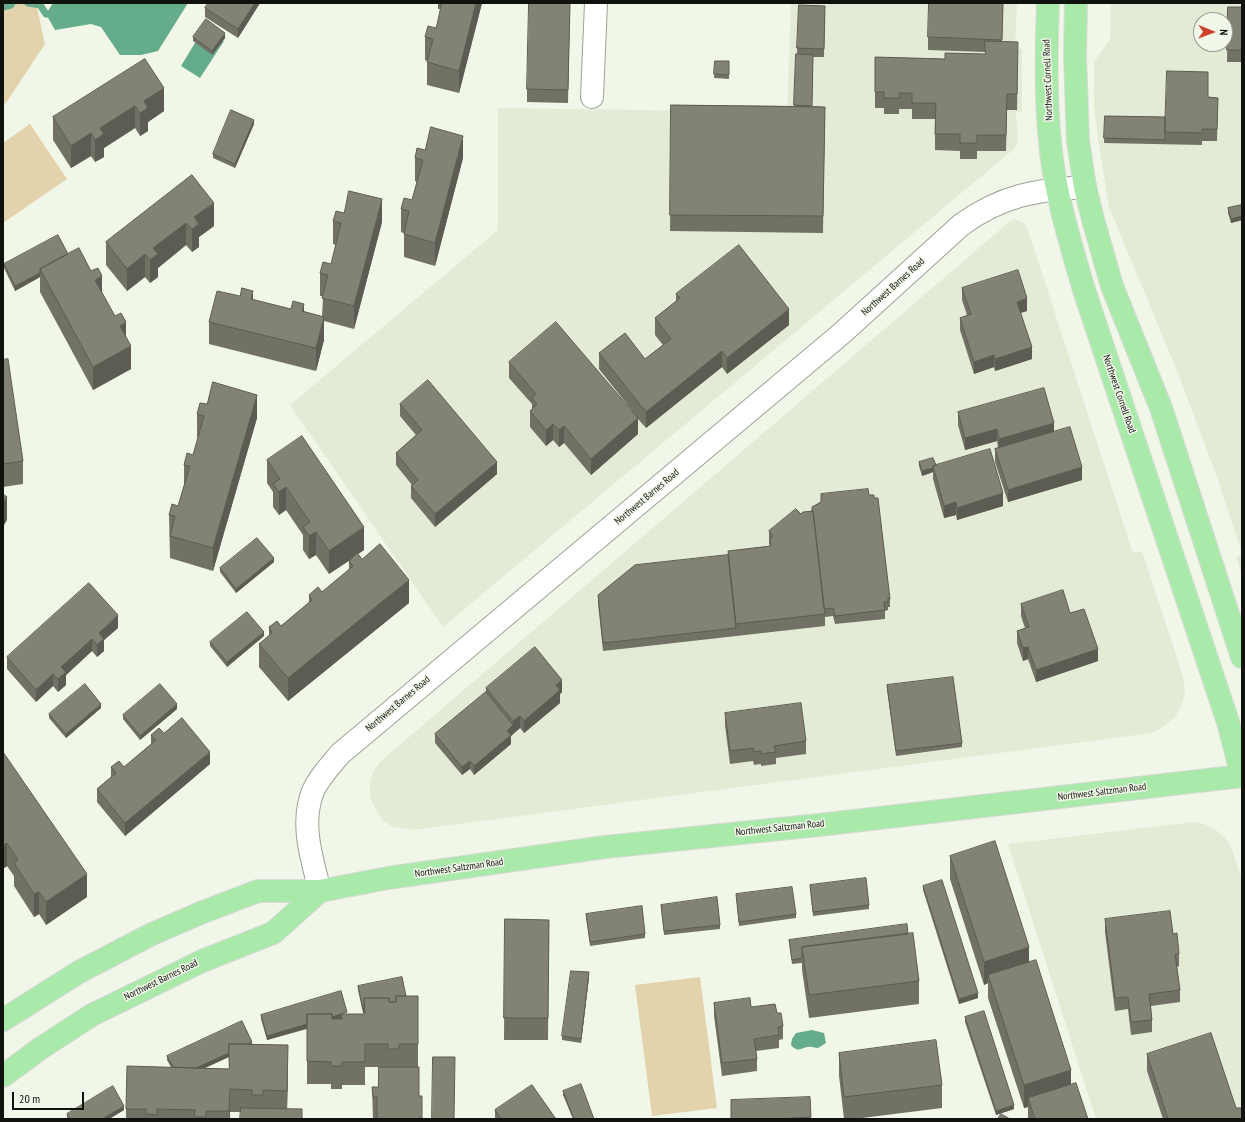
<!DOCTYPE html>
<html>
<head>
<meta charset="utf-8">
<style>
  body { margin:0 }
  #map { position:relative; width:1245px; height:1122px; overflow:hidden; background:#f1f7e8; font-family:"PT Sans Narrow",sans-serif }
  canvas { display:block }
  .frame { position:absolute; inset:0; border:4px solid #10120d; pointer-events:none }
  .north { position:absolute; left:1193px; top:12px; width:40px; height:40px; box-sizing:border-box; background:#f1f7e8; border:1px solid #979b90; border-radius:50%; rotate:91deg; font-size:11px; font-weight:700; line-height:16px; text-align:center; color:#10120d }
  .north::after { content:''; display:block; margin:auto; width:14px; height:18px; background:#ce432a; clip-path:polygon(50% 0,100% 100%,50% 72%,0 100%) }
  .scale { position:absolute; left:12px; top:1092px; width:72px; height:18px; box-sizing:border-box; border:2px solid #10120d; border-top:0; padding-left:5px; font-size:12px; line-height:14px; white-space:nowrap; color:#10120d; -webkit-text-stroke:3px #f1f7e8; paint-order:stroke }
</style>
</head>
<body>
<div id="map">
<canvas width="1245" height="1122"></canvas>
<div class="frame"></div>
<div class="north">N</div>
<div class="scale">20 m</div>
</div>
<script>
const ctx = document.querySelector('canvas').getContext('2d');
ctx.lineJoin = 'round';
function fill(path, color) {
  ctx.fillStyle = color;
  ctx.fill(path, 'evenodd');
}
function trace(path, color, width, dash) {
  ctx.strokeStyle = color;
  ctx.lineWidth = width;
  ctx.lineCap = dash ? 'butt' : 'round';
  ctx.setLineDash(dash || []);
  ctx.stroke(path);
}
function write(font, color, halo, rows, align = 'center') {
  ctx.font = font + ' "PT Sans Narrow",sans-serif';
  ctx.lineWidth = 3;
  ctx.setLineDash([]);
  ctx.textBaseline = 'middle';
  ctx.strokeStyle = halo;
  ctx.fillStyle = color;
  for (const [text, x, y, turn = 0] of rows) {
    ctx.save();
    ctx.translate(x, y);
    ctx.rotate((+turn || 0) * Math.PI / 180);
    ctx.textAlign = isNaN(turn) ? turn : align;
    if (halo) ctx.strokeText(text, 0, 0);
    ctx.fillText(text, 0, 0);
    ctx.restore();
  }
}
fill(new Path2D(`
  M791 3H1017L1015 49H1022V112H1016L1018 138 1017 144 1014 149 443 627 290 405 498 230V108L787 112Z
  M1111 3H1242V576L1236 557 1242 554 1216 474 1177 371 1109 207 1099 146 1094 106V62L1110 39ZM1201 20H1225V44H1201Z
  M1015 219 1022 222 1027 227 1133 553 1142 551 1183 676 1185 692 1182 705 1175 717 1167 724 1152 733 413 830 393 827 383 820 376 811 370 797V783L373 772 380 762 1009 222Z
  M1194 822 1204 824 1215 829 1225 838 1232 849 1242 880V1119H1096L1008 844Z`), '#e3ebd6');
fill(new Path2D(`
  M3 3H36L45 44 6 103 3 104Z
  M30 124 67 179 3 223V143Z
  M700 977 717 1108 652 1116 635 985Z`), '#e3d3ad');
fill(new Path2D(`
  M53 3H188L158 51 141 55H120L101 27 91 24 55 30 46 14Z
  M204 28 224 41 200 78 181 66Z
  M812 1030 824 1033 826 1043 818 1048C815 1048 811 1046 808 1047 800 1048 798 1053 791 1045L792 1039 796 1033Z`), '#65ac8a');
trace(new Path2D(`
  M28 3 40 5 46 14 54 15
  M3 7 11 5 12 3`), '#65ac8a', 7);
const minor = new Path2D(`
  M592 97 596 3
  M320 891C312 859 300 824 313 791 319 777 331 765 340 754L841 334 961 225C1002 195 1036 190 1085 187`);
const major = new Path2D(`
  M1048 3C1046 57 1045 113 1053 167 1060 209 1072 249 1084 290L1228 722 1242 776
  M1076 3 1075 57 1078 141 1085 187 1094 223 1112 286 1161 408 1242 657
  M3 1020 79 972 152 934 203 912 258 891H320L388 878 605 847 819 825 1242 776
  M3 1076 41 1048 92 1015 202 961 273 933 320 891`);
trace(minor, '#9da295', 24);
trace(major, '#d9d9d8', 24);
trace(minor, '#fff', 22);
trace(major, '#a9e9a9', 22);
fill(new Path2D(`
  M260 3 238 38 205 17V8Z
  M438 3H482L459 93 427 85V61L425 60V37L436 28 441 9H438Z
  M570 3 568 103 527 102V89Z
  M1003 3 1002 41 1018 58 1017 110H1007L1006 151H977V159H960V151L935 150V119H912V109H899V114H884V108H875V57L945 59 985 54V52L928 50V37Z
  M799 5 825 6 824 57H813L812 106 825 107 823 233 670 231 671 105 794 106 796 54H797Z
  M1228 7H1242V62H1227Z
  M193 37 225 38 212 55 193 41Z
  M145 59 164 111 148 122V131L140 136 135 128 104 148V157L95 162 91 156 71 168 53 140V117Z
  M715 61H729V79L714 78Z
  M1208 84V97L1218 98 1217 141H1202V145L1104 143 1105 116 1165 117Z
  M254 124 235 168 213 158V154Z
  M415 158H463L435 266 404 257V233L401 232V209L412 200 417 182 415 181Z
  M192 175 214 226 199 237V247L192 252 186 245 158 268V277L150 283 145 277 127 291 106 265V242Z
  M1242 205V220L1231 223 1228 213V208Z
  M333 221 382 222 354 329 324 321V340L316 371 209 344V322L253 300 322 317 323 296H320V273L331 264 336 245 333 244Z
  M68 254 102 293 126 337 131 369 93 390 40 292V277L15 291 4 268V264Z
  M962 288 1027 311 1020 313 1032 359 995 371 994 367 974 374 960 330V318L967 315 962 300Z
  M676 294 789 325 727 374 722 367 646 428 638 419V434L591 475 564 443 559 447 553 440 546 446 530 427V411L532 409V404L509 378V362L634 413 599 369V353L645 359 663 345 655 335V318L676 301Z
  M3 360 23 461V484L3 487Z
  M400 404 497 474 435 527 411 498V486L412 485 396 465V453L416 435 400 416Z
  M958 412 1054 432 1082 480 1008 502 995 462V449L998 448 997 441 965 450 958 425Z
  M197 414 257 418 213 571 170 558 169 515 178 506 184 487V465L193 455 198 437H197Z
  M267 460 364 550 358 554 362 559 409 603 288 701 259 667V644L269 636V627L281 626 309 603V595L322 592 349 570V561L329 574 316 555 309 559 303 550V535L286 510 279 515 273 507V492L267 483Z
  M919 462 936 465 1003 506 957 520 956 515 944 518 933 479V472L922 476 919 466Z
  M821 494 869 495 890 599V607H888V610L885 611V619L835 624 833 616 825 617V626L603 651 598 603V595L728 555V551L770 546 769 544V531L801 514 812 511V507L821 502Z
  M274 562 236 593 220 572V568Z
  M1021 604 1070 613 1098 661 1036 682 1028 659 1023 661 1017 643V631L1025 628 1021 616Z
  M118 628 104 640V651L97 657 92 651 66 675V685L58 692 53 686 36 702 7 669V657Z
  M264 636 227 667 210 646V642Z
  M887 685 962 743V747L896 756 887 689Z
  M486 688 562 692 560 694V703L524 733 520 728 511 736V744L474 775 470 769 462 775 435 743V734L486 692Z
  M101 708 66 738 49 718V714Z
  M177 709 140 740 123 719V715Z
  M725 713 806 741V754L776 758V764L761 766V764L754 765 753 761 730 764 725 725Z
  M164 733 210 764 125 836 97 802V789L111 777V767H124L151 744V735Z
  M3 752 87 897 46 925 39 914 34 917 14 886V876L7 866 3 869Z
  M950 856 1029 962 1071 1085 1088 1119H1028V1107L1024 1108 988 998V983L984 985 950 879Z
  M810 885 869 905V909L813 916Z
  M923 886 978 998 959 1004 923 890Z
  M736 894 796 914V918L739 926Z
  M661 905 720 925V929L664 935Z
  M586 914 645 934V938L590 946Z
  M505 919 549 920 548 1040H504Z
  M1105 919 1173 934 1179 954V966L1177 967 1180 990V1002L1151 1006 1152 1020V1032L1131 1035 1128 1009 1115 1011 1105 932Z
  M908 934 919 981V1004L809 1018 802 970V963L792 964 789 940Z
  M589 977 581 1043 562 1040V1036Z
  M358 986 406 996H418V1067H399L419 1096H422V1119H373L372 1087H378L388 1067H365V1085H342V1089H331V1084H307V1029L267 1040 261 1019V1015L364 1014V1013H363L358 990Z
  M714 1003 751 1007 783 1026V1039L779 1040V1048L756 1051 757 1059V1071L722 1076 714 1016Z
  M965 1017 1014 1109 996 1115 965 1022Z
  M252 1044 288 1068 287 1109 241 1112H230V1119H126V1109L171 1067 167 1060V1056ZM229 1057V1069L205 1068Z
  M839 1053 942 1085V1108L854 1119H844L839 1076Z
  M1147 1054 1242 1119H1163L1147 1071Z
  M563 1091 594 1119H573L563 1095Z
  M810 1097 811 1119H731Z
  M124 1110 109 1119H67V1114Z
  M495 1110 556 1119H495Z`), '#717165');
fill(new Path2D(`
  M255 3H260L238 38V29Z
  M476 3H482L459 93V71Z
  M225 33V38L212 55V51Z
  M164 88V111L148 122V131L140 136V113L144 101Z
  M135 106V128L104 148V157L95 162V140L100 128Z
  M254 120V124L235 168V164Z
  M91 133V156L71 168V146Z
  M463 136V158L435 266V243Z
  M382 199V222L354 329V306Z
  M214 203V226L199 237V247L192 252V229L194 217Z
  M1242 216V220L1231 223V219Z
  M186 223V245L158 268V277L150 283V260L153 248Z
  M145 254V277L127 291V269Z
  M40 273V277L15 291V286Z
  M102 276V299L95 280Z
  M253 291V314L251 299Z
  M1027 298V311L1017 314V302Z
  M304 304V326L302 311Z
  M789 309V325L727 374V358Z
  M324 317V340L316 371V348Z
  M126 322V345L120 326Z
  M131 346V369L93 390V367Z
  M1032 347V359L995 371V359Z
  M722 351V367L646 428V412Z
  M994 355V367L974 374V362Z
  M257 395V418L213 571V548Z
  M638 418V434L591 475V459Z
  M1054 423V436L999 451V439Z
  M553 424V440L546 446V430Z
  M564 426V443L559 447V430Z
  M997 429V441L965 450V438Z
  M497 462V474L435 527V514Z
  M1082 467V480L1008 502V490Z
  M933 468V472L922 476V471Z
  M286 487V510L279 515V492Z
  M1003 493V506L957 520V508Z
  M7 497V520L3 527V504Z
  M956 502V515L944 518V506Z
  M364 527V550L329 574V551Z
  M316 532V555L309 559V536Z
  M274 558V562L236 593V589Z
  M409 580V603L288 701V678Z
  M118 615V628L104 640V651L97 657V645L99 633Z
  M264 632V636L227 667V662Z
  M92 639V651L66 675V685L58 692V679L61 667Z
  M1028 647V659L1023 661V648Z
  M1098 649V661L1036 682V670Z
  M53 674V686L36 702V690Z
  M562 680V692L560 694V703L524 733V721L556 685Z
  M101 704V708L66 738V734Z
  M177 704V709L140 740V736Z
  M520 716V728L513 734V721Z
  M513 725V734L511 736V744L474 775V766L507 731Z
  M210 752V764L125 836V823Z
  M470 761V769L462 775V767Z
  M7 843V866L3 869V846Z
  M87 874V897L46 925V902Z
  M39 892V914L34 917V894Z
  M1029 947V970L988 975V983L984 985V962Z
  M589 972V977L581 1043V1039Z
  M978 993V998L959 1004V999Z
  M364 1008V1013H363V1009Z
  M341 1014V1018L267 1040V1036Z
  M252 1042V1046L177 1081V1077Z
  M288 1045V1068L287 1114V1091Z
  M1071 1070V1093L1028 1098V1107L1024 1108V1085Z
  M230 1089V1119H229Z
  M1014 1105V1109L996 1115V1111Z
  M124 1106V1110L109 1119H102Z`), '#5c5c52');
const building = new Path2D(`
  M208 3H255L238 29 205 8Z
  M442 3H476L459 71 427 62 433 39 425 37 428 26 436 28Z
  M529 3H570L568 90 527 89Z
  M929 3H1003L1002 40 928 37Z
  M799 5 825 6 824 49 797 48Z
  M1228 7H1242V50H1227Z
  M206 19 225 33 212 51 193 37Z
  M985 41 1018 42 1017 94H1007L1006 135H977V143H960V134H935L936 103H912V93H899V98H884V92H875V57L945 59V53L985 54Z
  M796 54 813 55 812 106 794 105Z
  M145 59 164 88 144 101 148 108 140 113 135 106 100 128 104 134 95 140 91 133 71 146 53 117Z
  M715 61H729V75L714 74Z
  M1167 71 1208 72V97L1218 98 1217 129H1202V133L1165 132Z
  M671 105 825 107 823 216 670 215Z
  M231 110 254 120 235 164 213 154Z
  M1105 116 1165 117V140L1104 138Z
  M431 127 463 136 435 243 404 234 409 211 401 209 404 198 412 200 423 160 415 158 417 148 425 150Z
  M192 175 214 203 194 217 199 224 192 229 186 223 153 248 158 254 150 260 145 254 127 269 106 242Z
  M349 191 382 199 354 306 322 298 328 275 320 273 323 262 331 264 341 223 333 221 336 211 344 213Z
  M1242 205V216L1231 219 1228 208Z
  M58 235 68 254 40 269V273L15 286 4 264Z
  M739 245 789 309 727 358 722 351 646 412 599 353 625 333 645 359 671 339 655 318 680 298 676 294Z
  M79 248 91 271 98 268 102 276 95 280 115 316 121 313 126 322 120 326 131 346 93 367 40 269Z
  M1018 270 1027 298 1017 302 1032 347 995 359 994 355 974 362 960 318 971 314 962 288Z
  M242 288 253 291 251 299 291 309 293 301 304 304 302 311 324 317 316 348 209 322 217 291 240 296Z
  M556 322 638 418 591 459 564 426 559 430 553 424 546 430 530 411 537 404 532 398 536 394 509 362Z
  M8 359 23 461 3 464V360Z
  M428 380 497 462 435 514 411 486 418 480 396 453 422 430 400 404Z
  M213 382 257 395 213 548 170 536 175 516 169 515 172 504 178 506 190 466 184 465 187 453 193 455 204 416 197 414 200 403 207 404Z
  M1044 388 1054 423 999 439 997 429 965 438 958 412Z
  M1070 427 1082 467 1008 490 995 449Z
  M302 436 364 527 329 551 316 532 309 536 303 527 310 522 286 487 279 492 273 484 280 479 267 460Z
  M990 449 1003 493 957 508 956 502 944 506 933 466Z
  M933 458 936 465 933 466V468L922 471 919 462Z
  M868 489 869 495H874V498H878L890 599 888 598V602H884L885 610 835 616 833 608 824 609 813 511H812V507L821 502V494Z
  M3 494 7 497 3 504Z
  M796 509 801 514 803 512 813 511 825 614 736 624 728 551 771 546 770 539 773 536 769 531Z
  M257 538 274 558 236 589 220 568Z
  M380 544 409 580 288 678 259 644 272 633 269 627 277 621 281 626 312 600 309 595 318 587 322 592 353 566 349 561 357 553 362 559Z
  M728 555 736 628 603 643 598 595 635 565Z
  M89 583 118 615 99 633 104 639 97 645 92 639 61 667 66 672 58 679 53 674 36 690 7 657Z
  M1063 590 1070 613 1084 609 1098 649 1036 670 1028 647 1023 648 1017 631 1029 627 1021 604Z
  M247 612 264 632 227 662 210 642Z
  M535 647 562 680 556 685 560 690 524 721 520 716 513 721 486 688Z
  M953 677 962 743 896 751 887 685Z
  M85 684 101 704 66 734 49 714Z
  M160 684 177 704 140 736 123 715Z
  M486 692 513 725 507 731 511 735 474 766 470 761 462 767 435 734Z
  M801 703 806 741 774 746 776 752 761 754V751L754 752 753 748 730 751 725 713Z
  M182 718 210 752 125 823 97 789 116 773 111 767 119 761 124 767 156 740 151 735 159 728 164 733Z
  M3 752 87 874 46 902 39 892 34 894 14 863 18 860 7 843 3 846Z
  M995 841 1029 947 984 962 950 856Z
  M866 878 869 905 813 912 810 885Z
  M942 880 978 993 959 999 923 886Z
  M792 887 796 914 739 922 736 894Z
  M717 897 720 925 664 931 661 905Z
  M642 906 645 934 590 942 586 914Z
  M1170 911 1173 934 1177 933 1179 954H1175L1180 990 1149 994 1152 1020 1131 1022 1128 997 1115 998 1105 919Z
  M505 919 549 920 548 1018H504Z
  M907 924 908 934 802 947V958L792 960 789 940Z
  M913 933 919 981 809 995 802 947Z
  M1036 960 1071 1070 1024 1085 988 975Z
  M571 971 589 972 581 1039 562 1036Z
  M402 977 406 996H396V1001L395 1002H389V998H364V1008L363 1009 358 986Z
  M341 991 347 1012 332 1017V1014H307V1024L267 1036 261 1015Z
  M396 996H418V1044H399V1049H388V1044H365V1062H342V1066H331V1062L307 1061V1014H332V1019H342L341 1014H365L364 998H389V1002H396Z
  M750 998 751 1007 775 1004 777 1013H781L783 1026 778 1027 779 1035 754 1039 757 1059 722 1063 714 1003Z
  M984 1011 1014 1105 996 1111 965 1017Z
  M242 1021 252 1042 247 1044H229V1053L196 1068 173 1067 167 1056Z
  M1211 1033 1236 1108H1242V1119H1168L1147 1054Z
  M936 1040 942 1085 844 1097 839 1053Z
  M229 1044 288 1045 287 1091 263 1090V1095H252V1090L230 1089 229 1111H206V1117H194L195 1110 157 1109V1115L146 1114V1109H126L127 1066 229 1069Z
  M433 1057H455L454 1119H432Z
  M379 1067H419V1096H422V1118H418V1119H377V1097H373L372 1087H378Z
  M1076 1083 1088 1119H1035L1028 1098Z
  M581 1084 594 1119H574L563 1091Z
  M532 1085 556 1119H501L495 1110Z
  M113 1086 124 1106 102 1119H70L67 1114Z
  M810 1097 811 1117 777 1119H731V1100Z
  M241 1108 302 1109V1119H240Z
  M1001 1114 1010 1119H998Z`);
fill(building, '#838375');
trace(building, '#5c5c52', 1);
write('10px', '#10120d', '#f1f7e8', [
  ["Northwest Cornell Road",1048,80,-92],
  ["Northwest Barnes Road",893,287,-42],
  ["Northwest Cornell Road",1119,394,71],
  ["Northwest Barnes Road",647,497,-40],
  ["Northwest Barnes Road",398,704,-40],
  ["Northwest Saltzman Road",1102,792,-7],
  ["Northwest Saltzman Road",780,828,-6],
  ["Northwest Saltzman Road",459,868,-8],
  ["Northwest Barnes Road",161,980,-26]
]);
</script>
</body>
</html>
